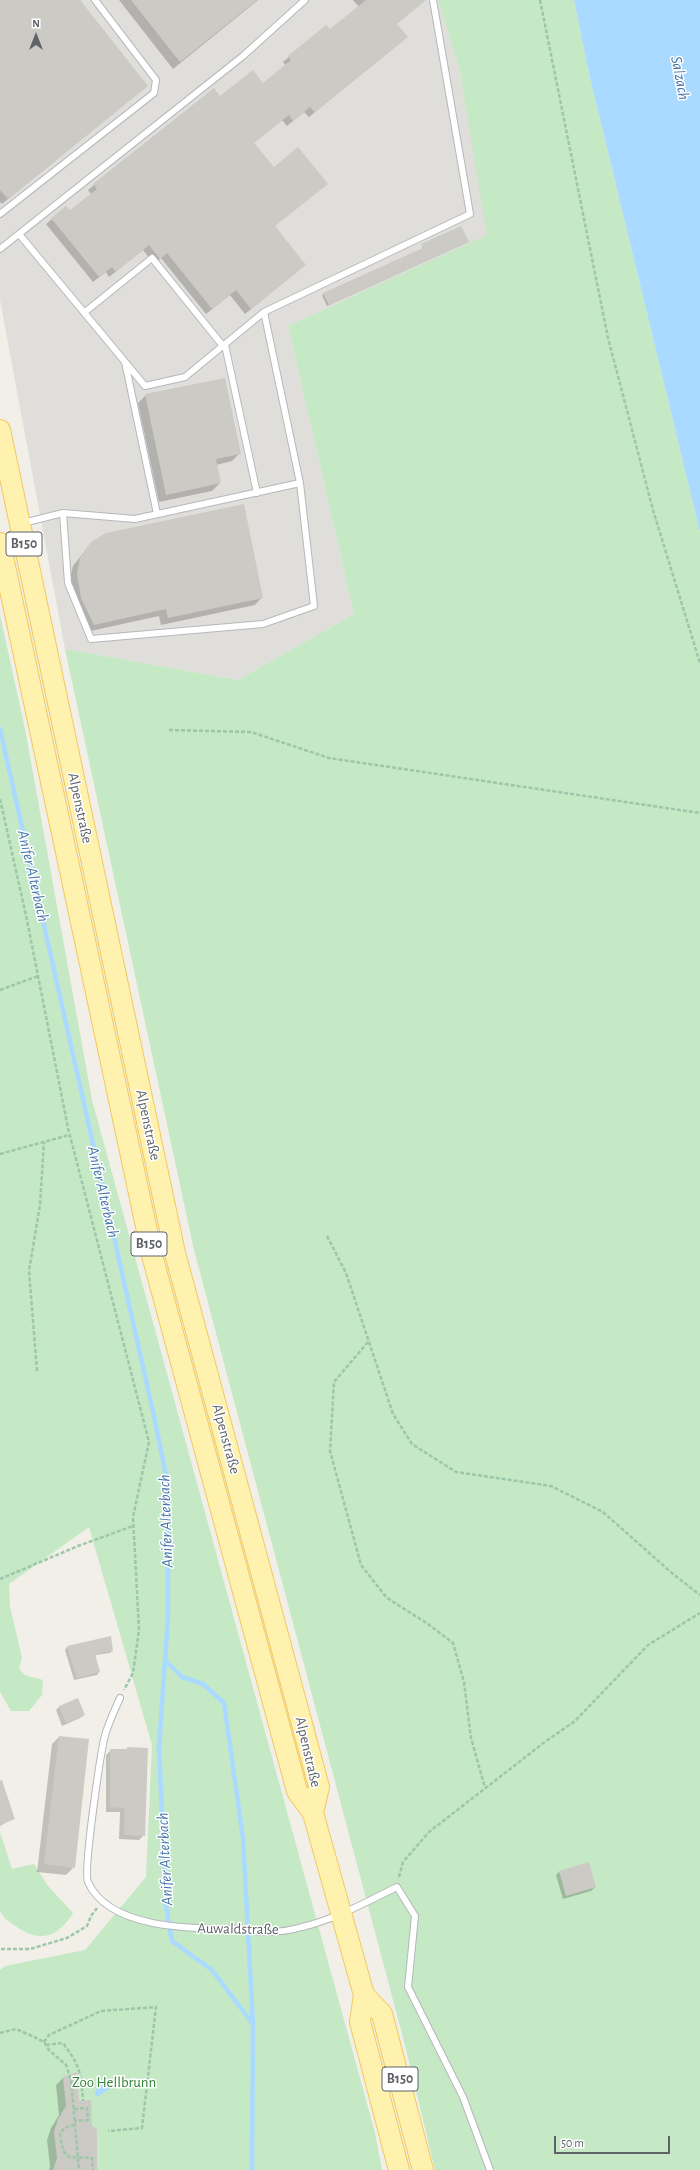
<!DOCTYPE html>
<html>
<head>
<meta charset="utf-8">
<style>
  body { margin:0 }
  #map { position:relative; width:700px; height:2170px; overflow:hidden; background:#f1efe8; font-family:"Alegreya Sans",sans-serif }
  canvas { display:block }
  .north { position:absolute; left:16px; top:16px; width:40px; height:40px; -webkit-text-stroke:3px #fff; paint-order:stroke; rotate:0deg; font-size:11px; font-weight:700; line-height:16px; text-align:center; color:#5f6368 }
  .north::after { content:''; display:block; margin:auto; width:14px; height:18px; background:#5f6368; clip-path:polygon(50% 0,100% 100%,50% 72%,0 100%) }
  .scale { position:absolute; left:554px; top:2136px; width:116px; height:18px; box-sizing:border-box; border:2px solid #5f6368; border-top:0; padding-left:5px; font-size:12px; line-height:14px; white-space:nowrap; color:#5f6368; -webkit-text-stroke:3px #fff; paint-order:stroke }
</style>
</head>
<body>
<div id="map">
<canvas width="700" height="2170"></canvas>
<div class="north">N</div>
<div class="scale">50 m</div>
</div>
<script>
const ctx = document.querySelector('canvas').getContext('2d');
ctx.lineJoin = 'round';
function fill(path, color) {
  ctx.fillStyle = color;
  ctx.fill(path, 'evenodd');
}
function trace(path, color, width, dash) {
  ctx.strokeStyle = color;
  ctx.lineWidth = width;
  ctx.lineCap = dash ? 'butt' : 'round';
  ctx.setLineDash(dash || []);
  ctx.stroke(path);
}
function write(font, color, halo, rows, align = 'center') {
  ctx.font = font + ' "Alegreya Sans",sans-serif';
  ctx.lineWidth = 3;
  ctx.setLineDash([]);
  ctx.textBaseline = 'middle';
  ctx.strokeStyle = halo;
  ctx.fillStyle = color;
  for (const [text, x, y, turn = 0] of rows) {
    ctx.save();
    ctx.translate(x, y);
    ctx.rotate((+turn || 0) * Math.PI / 180);
    ctx.textAlign = isNaN(turn) ? turn : align;
    if (halo) ctx.strokeText(text, 0, 0);
    ctx.fillText(text, 0, 0);
    ctx.restore();
  }
}
fill(new Path2D(`
  M0 0H438L459 67 488 235 288 326 354 614 238 680 65 649 0 300Z`), '#e0deda');
fill(new Path2D(`
  M438 0H574L590 78 700 532V2170H435L406 2049 194 1250 65 649 238 680 354 614 288 326 487 235 459 67Z
  M0 615 25 729 92 1100 375 2133 382 2170H0V1970L5 1966 85 1950 146 1877 152 1745 89 1527 9 1584 10 1607 22 1658 19 1669 25 1675 43 1680 42 1695 29 1711H11L0 1692Z
  M0 1832 12 1869 34 1864 48 1886 73 1913C59 1936 41 1944 17 1927 10 1922 3 1919 0 1910Z`), '#c5e8c5');
fill(new Path2D(`
  M574 0H700V532L590 78Z
  M107 2077 114 2086 97 2097 95 2095C96 2087 100 2080 107 2077Z`), '#aadaff');
fill(new Path2D(`
  M0 0H79L147 86 2 204 0 202Z
  M119 0H258L173 69Z
  M353 0H414L396 24 407 37 309 117 304 112 287 126 282 120 253 143 274 227 305 265 245 314 230 295 206 314 161 258 154 264 143 250 109 277 106 272 93 282 46 224 52 219 70 212 91 194 88 190 94 185 220 97 263 84 286 66 283 62 289 57 330 31 359 7Z
  M466 243 327 306 322 295 422 249V245Z
  M146 395 239 454 232 461 216 465 220 483 212 491 159 502 138 403Z
  M91 543 262 597 255 605 161 625 159 616 86 632 74 606 69 582 73 566Z
  M110 1637 112 1651 110 1653 95 1655 99 1672 97 1675 74 1680 65 1650 67 1647Z
  M60 1706 84 1715 80 1718 62 1726 56 1710Z
  M59 1737 74 1867 66 1875 37 1872 52 1744Z
  M111 1750 144 1835 139 1840 119 1839 120 1812H106V1755Z
  M0 1790 14 1818 0 1826Z
  M560 1871 595 1887 591 1891 563 1899 556 1875Z
  M64 2077 91 2126 96 2170H49L50 2166 47 2140 51 2128 59 2115 56 2085Z`), '#0003');
trace(new Path2D(`
  M0 729 154 1416 168 1485V1617L159 1747 166 1906 172 1941 212 1970 253 2024 252 2170
  M165 1660 182 1677 203 1684 224 1703 243 1838 253 2024`), '#aadaff', 4.5);
fill(new Path2D(`
  M0 0H80L148 86 8 199 0 190Z
  M131 0H257L180 62Z
  M366 0H426L397 24 408 37 315 112 310 107 293 121 289 115 254 143 274 167 298 147 328 184 275 226 306 265 251 309 236 290 212 309 167 253 160 259 149 245 116 272 112 267 99 277 51 218 66 206 70 210 97 189 93 184 214 88 220 96 253 70 263 83 291 60 288 56 326 25 330 29Z
  M461 226 469 242 329 305 323 293 423 248 421 244Z
  M225 378 241 454 216 459 221 483 166 495 145 394Z
  M244 504 263 598 168 618 166 609 94 625 81 598 77 574 80 558 91 542 106 533Z
  M111 1636 113 1651 95 1654 100 1672 77 1678 67 1646Z
  M78 1698 85 1715 66 1723 59 1706Z
  M59 1736 89 1739 75 1868 44 1864Z
  M127 1747 148 1748 145 1836 124 1835 125 1808 110 1807V1749H127Z
  M2 1780 15 1819 0 1825V1781Z
  M589 1862 596 1887 566 1896 559 1871Z
  M77 2072 79 2101 91 2100 92 2126 97 2129V2170H53L57 2158 54 2132 58 2119 66 2106 63 2077Z`), '#cccac5');
const lane = new Path2D(`
  M0 214 154 93 156 80 95 0
  M19 234 145 386 185 377 264 312 470 214 433 0
  M0 249 243 56 305 0
  M85 312 152 258 223 346
  M225 345 257 493
  M125 362 157 514
  M63 513 68 583 91 639 263 624 314 606 300 483 264 312
  M23 523 63 513 135 519 300 483
  M120 1698C115 1709 110 1720 106 1732 101 1747 83 1872 88 1882 109 1930 196 1929 239 1929 248 1929 257 1932 266 1932 277 1932 292 1930 302 1927 336 1919 366 1902 397 1887L415 1916 408 1987 463 2097 490 2170`);
const primary = new Path2D(`
  M0 430 175 1253 319 1787 313 1813
  M0 543 153 1259 297 1791 313 1813 364 1995 360 2022 399 2170
  M364 1995 382 2014 423 2170`);
trace(lane, '#b5b8bc', 8);
trace(primary, '#f2c960', 22);
trace(new Path2D(`
  M540 0 608 338 653 510 700 663
  M169 730 251 732 329 758 700 813
  M0 799 27 920 68 1128 149 1442 133 1517 139 1630 133 1673 124 1690
  M0 990 38 976
  M0 1154 69 1135
  M327 1236 346 1273 393 1414 412 1444 456 1472 551 1486 603 1512 673 1574 700 1595
  M368 1342 334 1382 330 1451 361 1565 387 1598 428 1624 453 1643 464 1682 471 1738 485 1788
  M37 1371 29 1271 40 1205 44 1142
  M0 1579 78 1546 133 1526
  M399 1877 403 1862 429 1832 546 1741 575 1721 648 1645 700 1613
  M1 1949H30L67 1938 87 1926 91 1916 97 1908
  M0 2033 16 2029 32 2036 44 2042 49 2050 66 2065 71 2080 79 2170
  M44 2042 49 2035 101 2011 156 2007 142 2128 108 2131
  M46 2045 63 2043C80 2066 81 2072 83 2101
  M74 2109 87 2108 88 2120 75 2121
  M75 2125 64 2128 60 2134 63 2151 69 2157 92 2158 93 2170`), '#9cc7a9', 2.5, [4, 2]);
trace(lane, '#fff', 6);
trace(primary, '#fff2af', 20);
for (const [x, y, w] of [
  [24,544,36],
  [149,1244,36],
  [400,2079,36]
]) {
  const box = new Path2D();
  box.roundRect(x - w / 2, y - 12, w, 24, 3);
  ctx.fillStyle = '#fff';
  ctx.fill(box);
  trace(box, '#5f6368', 1);
}
write('bold 14px', '#5f6368', null, [
  ["B150",24,544],
  ["B150",149,1244],
  ["B150",400,2079]
]);
write('15px', '#5f6368', '#fff', [
  ["Alpenstraße",80,808,78],
  ["Alpenstraße",148,1125,78],
  ["Alpenstraße",226,1439,75],
  ["Alpenstraße",308,1752,77],
  ["Auwaldstraße",238,1929,1]
]);
write('15px', '#348238', '#fff', [
  ["Zoo Hellbrunn",114,2082]
]);
write('italic 16px', '#4174aa', '#fff', [
  ["Salzach",680,78,79],
  ["Anifer Alterbach",33,876,77],
  ["Anifer Alterbach",103,1192,77],
  ["Anifer Alterbach",166,1521,-92],
  ["Anifer Alterbach",165,1859,-93]
]);
</script>
</body>
</html>
